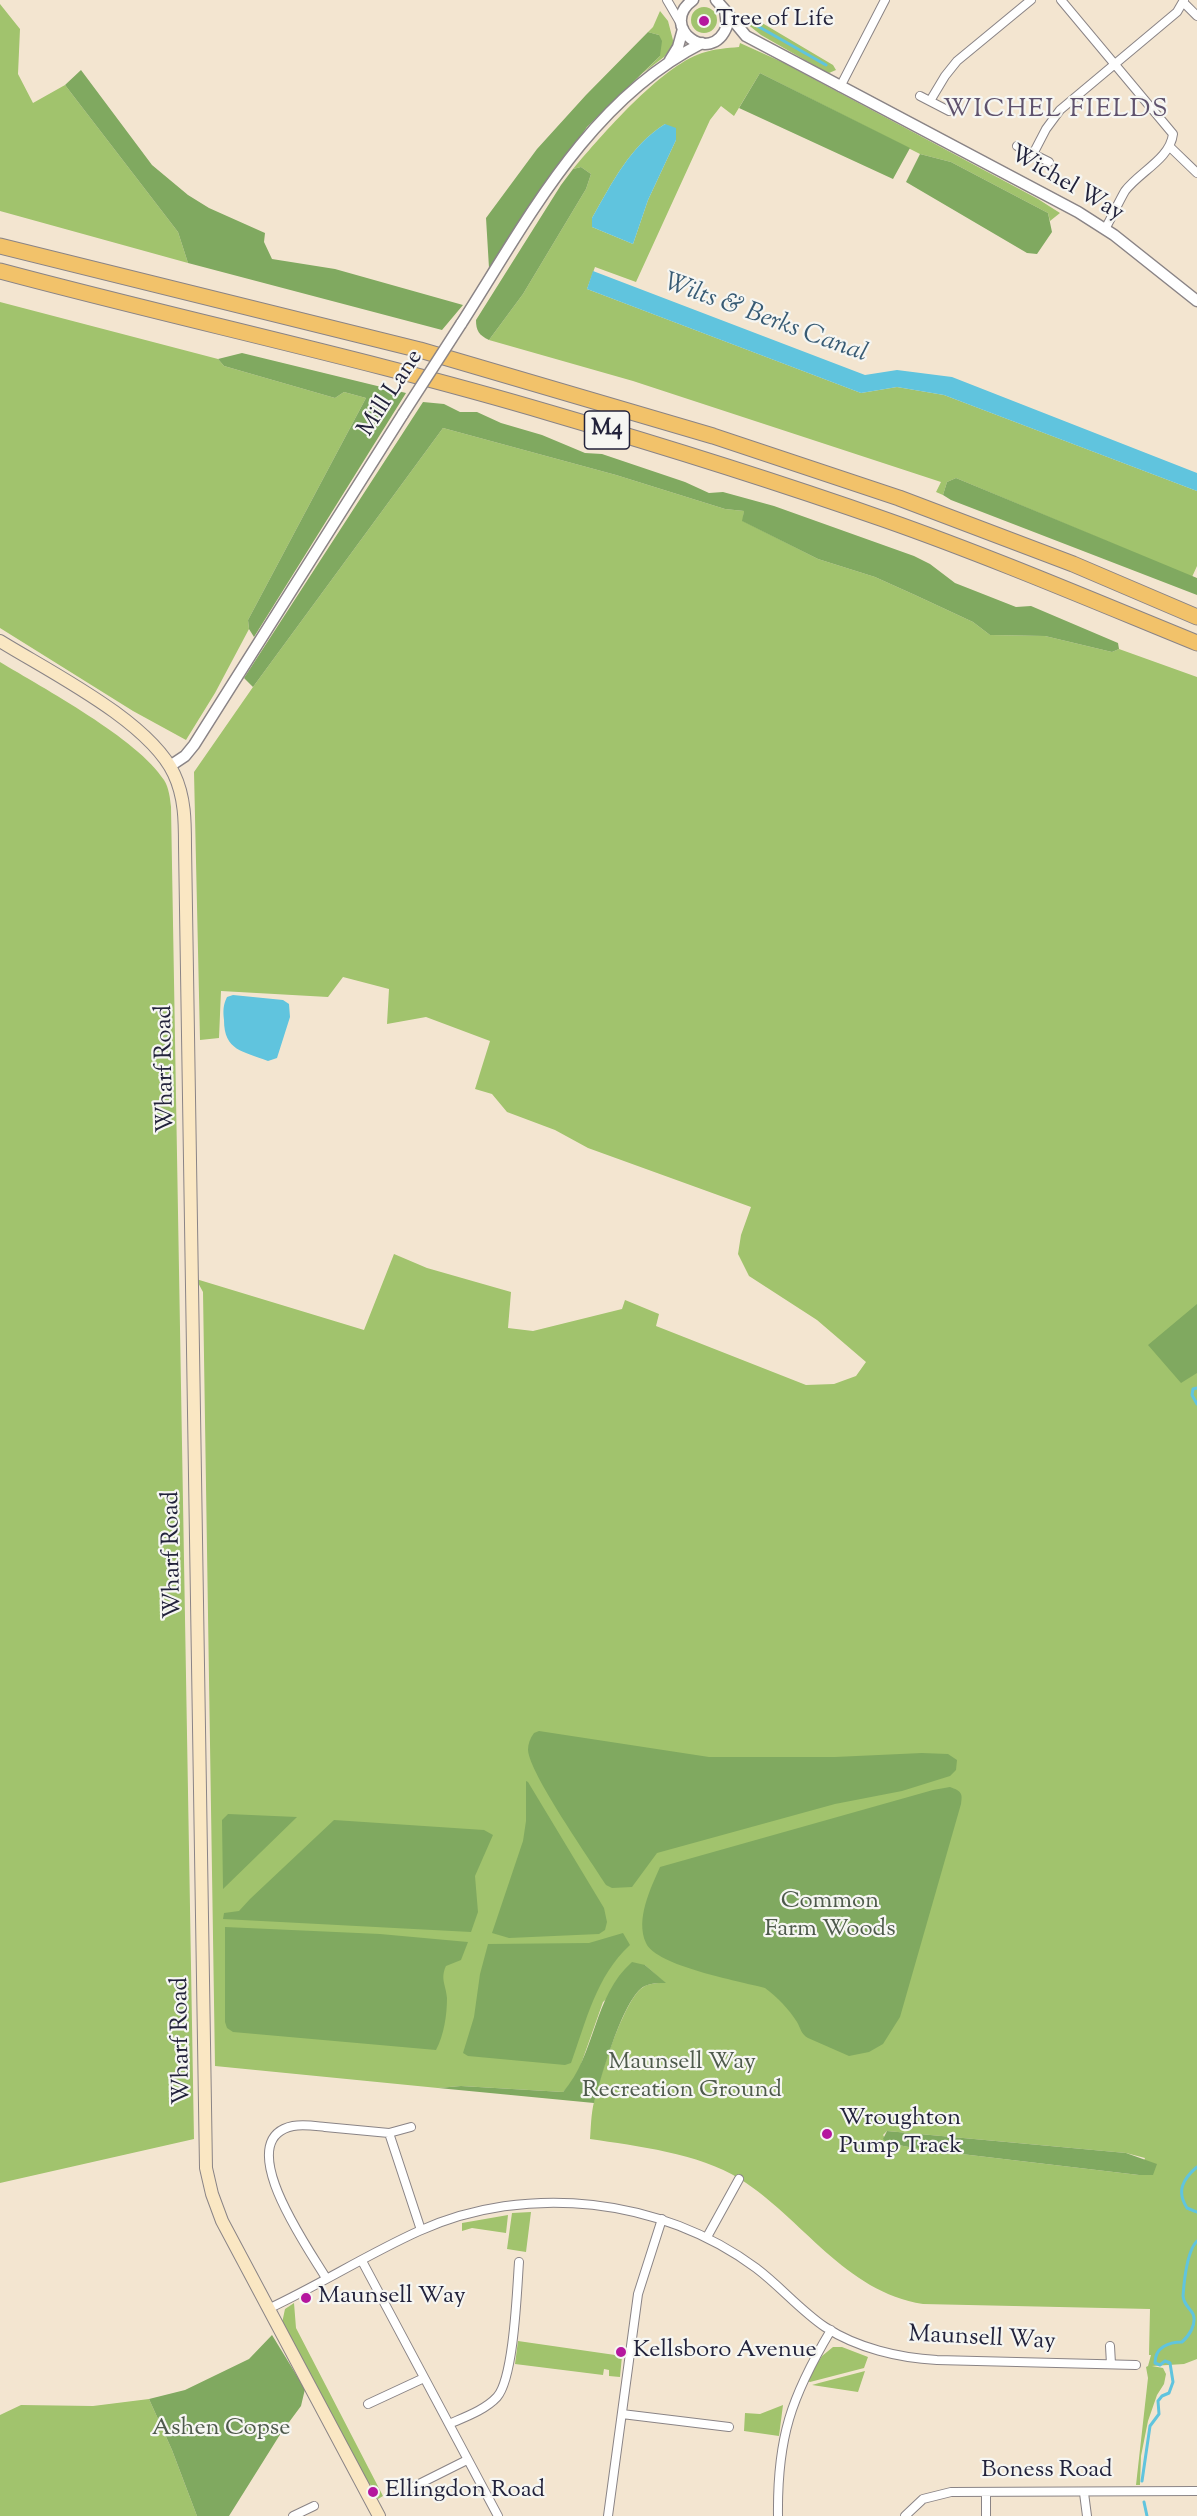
<!DOCTYPE html>
<html>
<head>
<meta charset="utf-8">
<style>
  body { margin:0 }
  canvas { display:block; background:#f3e5d0 }
</style>
</head>
<body>
<canvas width="1197" height="2516"></canvas>
<script>
const ctx = document.querySelector('canvas').getContext('2d');
ctx.lineJoin = 'round';
function fill(path, color) {
  ctx.fillStyle = color;
  ctx.fill(path, 'evenodd');
}
function trace(path, color, width, dash) {
  ctx.strokeStyle = color;
  ctx.lineWidth = width;
  ctx.lineCap = dash ? 'butt' : 'round';
  ctx.setLineDash(dash || []);
  ctx.stroke(path);
}
function write(font, color, halo, rows, align = 'center') {
  ctx.font = font + ' "Sorts Mill Goudy",serif';
  ctx.lineWidth = 4.5;
  ctx.setLineDash([]);
  ctx.textBaseline = 'middle';
  ctx.strokeStyle = halo;
  ctx.fillStyle = color;
  for (const [text, x, y, turn = 0] of rows) {
    ctx.save();
    ctx.translate(x, y);
    ctx.rotate((+turn || 0) * Math.PI / 180);
    ctx.textAlign = isNaN(turn) ? turn : align;
    if (halo) ctx.strokeText(text, 0, 0);
    ctx.fillText(text, 0, 0);
    ctx.restore();
  }
}
fill(new Path2D(`
  M0 4 20 29 18 74 33 103 65 85 178 232 188 263 0 211Z
  M691 20a13 13 0 1 1 26 0a13 13 0 1 1-26 0Z
  M660 11 668 21 674 44 664 57 643 73 660 56 659 35 648 32 653 27Z
  M752 17 833 65 836 70 829 73 824 71 761 35 746 23Z
  M740 43 782 62 1038 199 1060 213 1050 221 1048 213 951 162 920 154 760 73 734 116 721 106 710 120 636 282 595 267 587 289 861 393 897 387 944 395 1197 491V566L1192 577 956 478 947 482 943 495 936 492 941 482 633 381 489 340 523 294 586 189 591 174 581 167 573 169C602 135 660 67 702 53 714 49 727 48 739 47ZM665 124 676 140 648 200 633 244 592 227V218C612 183 630 146 665 124Z
  M0 302 218 359 224 366 335 398 344 392 366 398 248 620 249 629 215 693 186 740 133 711 0 628Z
  M443 428 616 475 725 509 744 511 743 521 818 559 875 577 915 595 973 622 990 635 1045 636 1112 652 1119 649 1197 677V2359L1184 2364 1152 2366 1163 2368 1166 2374 1164 2384 1157 2395 1148 2421 1141 2456 1140 2485H1136L1148 2378 1146 2367 1148 2366 1151 2355H1149L1150 2309 923 2304C845 2292 802 2218 740 2179 698 2153 637 2146 590 2139 591 2127 591 2114 594 2102 599 2079 624 2000 642 1988 649 1983 657 1983 665 1983L645 1965 603 2002 580 2067 574 2080 563 2092 461 2086 438 2088 215 2066 203 1292 196 1279 364 1330 394 1254 427 1268 511 1292 508 1328 533 1331 622 1309 625 1300 659 1314 656 1326 806 1385 834 1384 856 1376 866 1362 817 1320 749 1276 738 1254 741 1235 751 1207 588 1148 555 1130 507 1112 492 1094 475 1089 490 1041 426 1017 387 1024 389 989 343 977 328 997 221 991 219 1038 200 1040 194 772 253 687ZM887 2131 1126 2153 1145 2158 1139 2175 919 2149 888 2143 883 2135Z
  M0 662C43 688 138 739 164 780 169 788 170 798 171 807L194 2139 0 2183Z
  M531 2212 526 2252 507 2249 512 2213Z
  M508 2215 506 2233 472 2228 462 2231V2223Z
  M294 2303 296 2328 383 2496 378 2499 370 2484H368L282 2323 285 2309Z
  M518 2341 622 2356 620 2377 609 2376V2370L604 2369 603 2375 515 2364Z
  M833 2347H842L868 2357 864 2368 810 2382 806 2381 822 2356Z
  M865 2371 858 2392 812 2385 819 2383Z
  M149 2399 172 2450 197 2516H0V2415L21 2405 93 2406Z
  M783 2405 779 2436 744 2431 745 2413 760 2414Z`), '#a1c36d');
fill(new Path2D(`
  M648 32 659 35 662 41 660 56 587 127 489 268 486 218 537 149 586 95Z
  M81 70 152 165 188 195 209 208 265 233 264 242 272 259 335 269 463 305 442 330 188 263 178 232 65 85Z
  M760 73 910 148 893 179 739 108Z
  M920 154 951 162 1048 213 1052 232 1037 254 1027 253 906 182Z
  M581 167 591 174 586 189 523 294 489 340C479 335 476 331 476 320L561 185 573 169Z
  M242 353 406 393 254 637 249 629 248 620 366 398 344 392 335 398 224 366 218 359Z
  M423 402 444 404 460 412H477L501 423 542 435 585 453 602 454 685 482 709 493 723 492 774 506 914 556 930 564 955 583 1016 607 1031 606 1118 643 1119 649 1112 652 1045 636 990 635 973 622 915 595 875 577 818 559 742 521 744 511 725 509 616 475 443 428 253 687 244 678Z
  M956 478 1197 578V595L951 500 943 495 947 482Z
  M1197 1304V1373L1181 1383 1148 1345Z
  M539 1731 709 1757H835L922 1753 948 1754 957 1760 956 1770 950 1776 902 1791 835 1804 657 1853 632 1887 612 1888 606 1885C591 1861 529 1773 528 1750 528 1744 530 1738 534 1733Z
  M526 1781 528 1782 604 1908 607 1922 605 1930 599 1934 509 1938 492 1933 523 1841 526 1821Z
  M950 1787C961 1791 963 1793 961 1804L900 2017 883 2044 869 2052 849 2056 808 2038C801 2034 801 2029 797 2022 789 2009 777 1997 765 1988 739 1981 656 1966 646 1943 635 1919 651 1888 660 1867L933 1790Z
  M228 1814 297 1817 223 1889 222 1820Z
  M334 1820 484 1830 493 1835 475 1876 478 1912 471 1932 223 1919 224 1913 239 1911 250 1899Z
  M225 1927 380 1934 468 1942 461 1960 446 1966C440 1979 446 1985 447 1998 447 2015 444 2035 436 2050L233 2032 227 2028 225 2022Z
  M623 1933 630 1945C596 1976 586 2022 571 2063L565 2065 468 2056 463 2053 474 2017 480 1974 488 1944 589 1943Z
  M632 1962 645 1965 666 1983C658 1983 650 1983 643 1987 622 2001 601 2078 594 2103L438 2088 461 2086 563 2092C596 2055 593 1996 632 1962Z
  M887 2131 1126 2153 1157 2164 1153 2175H1139L919 2149 888 2143 883 2139Z
  M272 2335 305 2389 301 2406 281 2433 229 2516H197L172 2450 149 2399 185 2390 249 2359Z`), '#80a960');
fill(new Path2D(`
  M665 124 676 128V140L648 200 633 244 592 227V218C612 183 630 146 665 124Z
  M593 271 865 375 897 370 952 377 1197 473V491L944 395 897 387 861 393 587 289Z
  M233 995 283 1000 289 1004 290 1017 277 1058 268 1061C243 1051 224 1051 224 1020 223 1011 223 1005 227 997Z`), '#60c4de');
trace(new Path2D(`
  M754 24 826 65
  M1197 1388 1193 1389 1192 1395 1197 1404
  M1197 2167C1183 2179 1176 2191 1187 2208L1197 2212
  M1142 2481 1150 2426 1159 2414 1158 2401 1162 2396 1169 2393 1173 2382 1170 2363 1165 2361 1160 2365 1155 2363C1155 2347 1169 2342 1182 2342 1189 2336 1197 2324 1193 2314 1189 2307 1184 2305 1183 2296 1184 2282 1187 2251 1197 2241
  M1144 2502 1147 2516`), '#60c4de', 3);
const minor = new Path2D(`
  M667 0 681 24
  M1061 0 1173 134C1170 159 1139 172 1125 191 1118 203 1112 217 1105 229
  M1184 3 1197 16
  M840 87 885 0
  M920 96 949 111
  M930 101 945 76 957 61 1031 0
  M1017 146 1049 162
  M1170 147 1197 173
  M1033 154 1046 129 1060 110 1177 12 1184 0
  M389 2133 411 2127
  M707 2237 739 2179
  M362 2261 498 2516
  M326 2278C311 2252 229 2139 293 2126 304 2124 315 2126 325 2127 347 2129 368 2131 389 2133L421 2230
  M270 2308C321 2284 368 2254 419 2231 527 2182 662 2198 756 2268 780 2286 800 2310 825 2327 857 2348 899 2358 937 2360L1136 2365
  M1110 2346 1111 2364
  M368 2404 424 2378
  M622 2414 729 2427
  M449 2424C465 2417 485 2410 497 2397 514 2378 517 2289 519 2262
  M411 2488 467 2460
  M986 2493V2516
  M1084 2493 1087 2516
  M293 2516 314 2506
  M608 2516 638 2294 662 2219
  M778 2516C777 2438 791 2397 831 2330
  M905 2516 923 2499 951 2492 1197 2491`);
const tertiary = new Path2D(`
  M693 0C657 26 711 68 727 26L725 10 716 0
  M727 13 746 36 1078 212 1114 235 1197 301
  M670 60 678 47 683 29
  M461 324C527 221 588 101 702 43
  M170 766 185 756 194 745 403 414`);
const secondary = new Path2D(`
  M0 641C50 672 149 721 174 774 185 797 185 822 185 846L206 2168 212 2194 222 2221 379 2516`);
const motorway = new Path2D(`
  M0 246 420 350 713 436 899 498 1073 564 1197 617
  M0 271C183 320 368 359 550 413 663 446 775 481 886 520 991 557 1094 601 1197 643`);
trace(minor, '#8a8486', 10);
trace(tertiary, '#8a8486', 13);
trace(secondary, '#8a8486', 14);
trace(motorway, '#8a8486', 17);
trace(minor, '#fff', 8);
trace(tertiary, '#fff', 10);
trace(secondary, '#fae7c3', 12);
trace(motorway, '#f2c26a', 15);
const tertiaryBridge = new Path2D(`
  M403 414 461 324`);
trace(tertiaryBridge, '#8a8486', 13, []);
trace(tertiaryBridge, '#fff', 10);
for (const [x, y, r, color] of [
  [704,21,6,"#b5179e"],
  [827,2134,6,"#b5179e"],
  [306,2298,6,"#b5179e"],
  [621,2352,6,"#b5179e"],
  [373,2492,6,"#b5179e"]
]) {
  const dot = new Path2D();
  dot.arc(x, y, r, 0, 2 * Math.PI);
  ctx.fillStyle = color;
  ctx.fill(dot);
  trace(dot, '#f6f6f2', 2);
}
for (const [x, y, w] of [
  [607,430,45]
]) {
  const box = new Path2D();
  box.roundRect(x - w / 2, y - 19, w, 38, 4.5);
  ctx.fillStyle = '#f6f6f2';
  ctx.fill(box);
  trace(box, '#22223b', 1.5);
}
write('bold 22px', '#22223b', null, [
  ["M4",607,430]
]);
write('24px', '#22223b', '#f6f6f2', [
  ["Tree of Life",716,21],
  ["Wroughton",839,2120],
  ["Pump Track",839,2148],
  ["Maunsell Way",318,2298],
  ["Kellsboro Avenue",633,2352],
  ["Ellingdon Road",385,2492]
], 'left');
write('24px', '#22223b', '#f6f6f2', [
  ["Wichel Way",1066,185,30],
  ["Mill Lane",392,394,-57],
  ["Wharf Road",167,1069,-91],
  ["Wharf Road",174,1555,-91],
  ["Wharf Road",183,2041,-91],
  ["Maunsell Way",982,2340,3],
  ["Boness Road",1047,2472]
]);
write('24px', '#4e5a4c', '#f6f6f2', [
  ["Common",830,1903],
  ["Farm Woods",830,1931],
  ["Maunsell Way",682,2064],
  ["Recreation Ground",682,2092],
  ["Ashen Copse",221,2430]
]);
ctx.letterSpacing = '1.5px';
write('26px', '#5f526d', '#f6f6f2', [
  ["WICHEL FIELDS",1056,112]
]);
ctx.letterSpacing = '0px';
write('italic 26px', '#385b74', '#f6f6f2', [
  ["Wilts & Berks Canal",765,320,20]
]);
</script>
</body>
</html>
